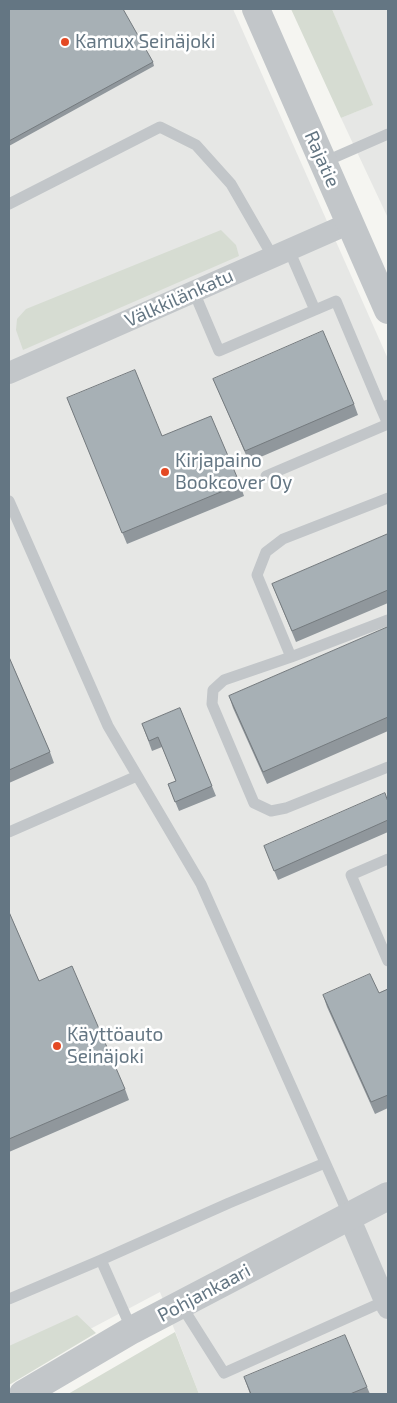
<!DOCTYPE html>
<html>
<head>
<meta charset="utf-8">
<style>
  body { margin:0 }
  #map { position:relative; width:397px; height:1403px; overflow:hidden; background:#f5f5f1; font-family:"Exo 2",sans-serif }
  canvas { display:block }
  .frame { position:absolute; inset:0; border:10px solid #647683; pointer-events:none }
</style>
</head>
<body>
<div id="map">
<canvas width="397" height="1403"></canvas>
<div class="frame"></div>
</div>
<script>
const ctx = document.querySelector('canvas').getContext('2d');
ctx.lineJoin = 'round';
function fill(path, color) {
  ctx.fillStyle = color;
  ctx.fill(path, 'evenodd');
}
function trace(path, color, width, dash) {
  ctx.strokeStyle = color;
  ctx.lineWidth = width;
  ctx.lineCap = dash ? 'butt' : 'round';
  ctx.setLineDash(dash || []);
  ctx.stroke(path);
}
function write(font, color, halo, rows, align = 'center') {
  ctx.font = font + ' "Exo 2",sans-serif';
  ctx.lineWidth = 5;
  ctx.setLineDash([]);
  ctx.textBaseline = 'middle';
  ctx.strokeStyle = halo;
  ctx.fillStyle = color;
  for (const [text, x, y, turn = 0] of rows) {
    ctx.save();
    ctx.translate(x, y);
    ctx.rotate((+turn || 0) * Math.PI / 180);
    ctx.textAlign = isNaN(turn) ? turn : align;
    if (halo) ctx.strokeText(text, 0, 0);
    ctx.fillText(text, 0, 0);
    ctx.restore();
  }
}
fill(new Path2D(`
  M9 9H233L388 359V1394H199L160 1292 9 1372Z
  M332 9H388V218L341 118 372 105Z`), '#e6e7e5');
fill(new Path2D(`
  M291 9H332L373 105 341 118Z
  M221 230 236 245 239 256 23 350 16 330 17 319 26 309Z
  M77 1315 96 1333 9 1385V1346Z
  M175 1332 199 1394H68Z`), '#d6dcd2');
trace(new Path2D(`
  M324 162 388 134
  M9 204 160 127 196 145 231 184 273 257
  M289 250 315 310
  M194 292 219 351 336 301 381 408 388 405
  M266 476 388 424 381 408
  M388 498 283 539 266 552 257 575 291 657 388 620
  M9 501 108 726 201 884 349 1216
  M291 657 224 680 213 690 212 704 254 803 271 811 286 808 388 767
  M9 832 137 776
  M388 859 351 875 388 961
  M101 1260 229 1203 325 1163
  M9 1299 101 1260 132 1330
  M181 1305 224 1373 385 1301`), '#c2c6c9', 11);
trace(new Path2D(`
  M9 373 350 223
  M349 1217 388 1308`), '#c2c6c9', 22);
trace(new Path2D(`
  M256 9 388 310
  M23 1394 132 1330 388 1196`), '#c2c6c9', 28);
fill(new Path2D(`
  M9 9 153 62 154 66 9 146Z
  M213 379 354 404 358 415 249 462 218 390Z
  M67 398 162 436 240 484 244 496 127 544Z
  M388 534V603L296 642 272 584Z
  M388 627V731L267 784 233 708 229 696Z
  M9 657 50 752 54 763 9 783Z
  M180 708 216 796 179 811 168 784 176 781 162 747 152 751 142 724Z
  M388 802V832L278 880 264 846Z
  M9 912 39 981 125 1089 129 1100 9 1152Z
  M388 989V1108L375 1114 327 1007 323 995 379 993Z
  M244 1377 367 1387 370 1394H250Z`), '#90979c');
const building = new Path2D(`
  M9 9H123L153 62 9 141Z
  M323 331 354 404 245 451 213 379Z
  M135 370 162 436 211 416 240 484 122 533 67 398Z
  M388 534V590L292 631 272 584Z
  M388 627V717L263 772 229 696Z
  M9 657 50 752 9 770Z
  M180 708 212 786 175 802 168 784 176 781 158 737 149 741 142 724Z
  M385 793 388 802V820L274 871 264 846Z
  M9 912 39 981 72 966 125 1089 9 1139Z
  M370 974 379 993 388 989V1095L371 1102 323 995Z
  M345 1335 367 1387 350 1394H251L244 1377Z`);
fill(building, '#a7b0b5');
trace(building, '#757b7f', 1);
for (const [x, y, r, color] of [
  [65,42,5,"#e44923"],
  [165,472,5,"#e44923"],
  [57,1046,5,"#e44923"]
]) {
  const dot = new Path2D();
  dot.arc(x, y, r, 0, 2 * Math.PI);
  ctx.fillStyle = color;
  ctx.fill(dot);
  trace(dot, '#fff', 2);
}
write('19px', '#647683', '#fff', [
  ["Kamux Seinäjoki",75,42],
  ["Kirjapaino",175,461],
  ["Bookcover Oy",175,483],
  ["Käyttöauto",67,1035],
  ["Seinäjoki",67,1057]
], 'left');
write('19px', '#647683', '#fff', [
  ["Rajatie",322,159,66],
  ["Välkkilänkatu",179,298,-24],
  ["Pohjankaari",204,1293,-28]
]);
</script>
</body>
</html>
